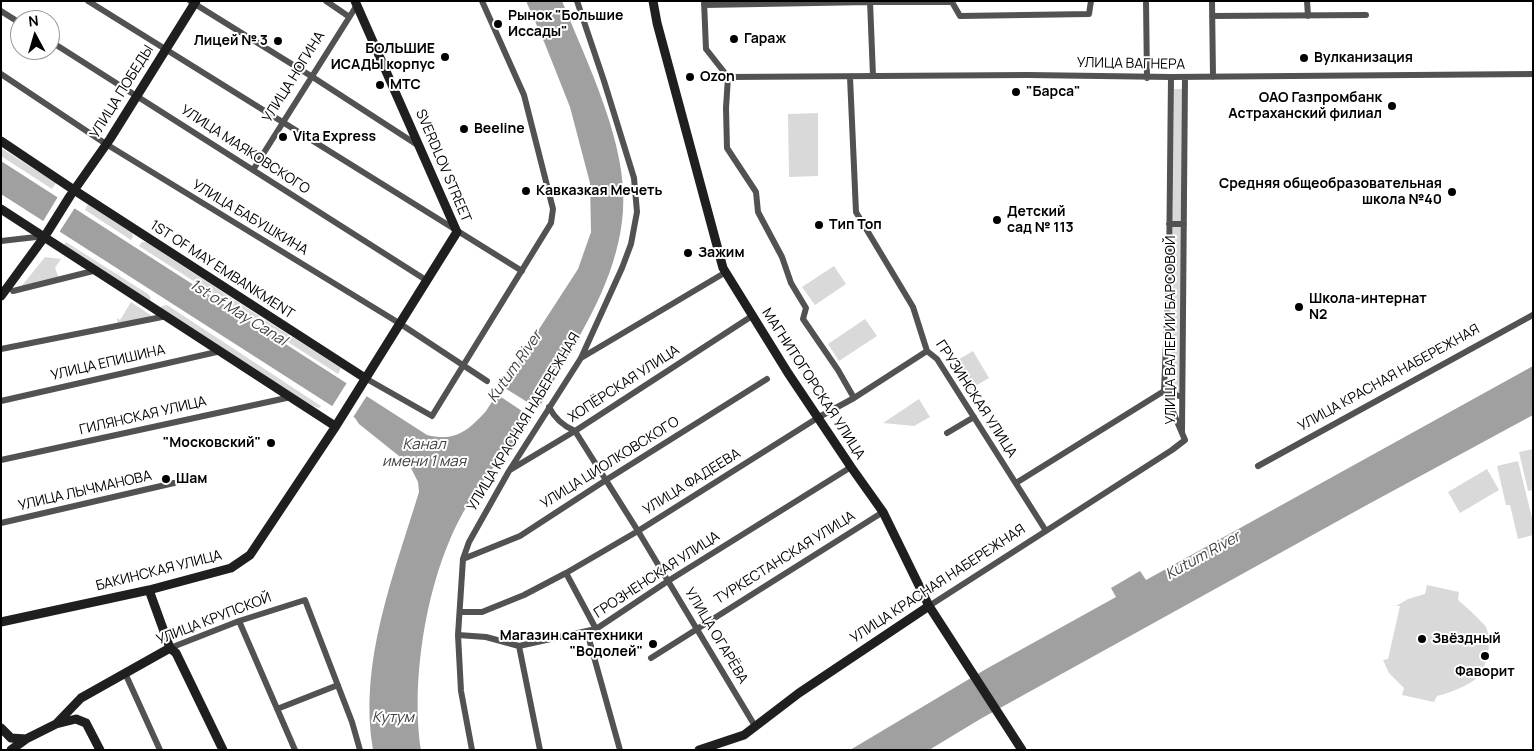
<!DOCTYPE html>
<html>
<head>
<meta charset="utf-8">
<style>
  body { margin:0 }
  #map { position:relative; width:1534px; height:751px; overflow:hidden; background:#fff; font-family:Manrope,sans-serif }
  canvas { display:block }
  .frame { position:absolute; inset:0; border:2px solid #000; pointer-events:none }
  .north { position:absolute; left:10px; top:10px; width:50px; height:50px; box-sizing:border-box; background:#fff; border:1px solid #999; border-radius:50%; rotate:354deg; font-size:14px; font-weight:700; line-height:20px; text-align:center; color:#000 }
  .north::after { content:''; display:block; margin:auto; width:18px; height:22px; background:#000; clip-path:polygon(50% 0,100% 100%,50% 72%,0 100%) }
</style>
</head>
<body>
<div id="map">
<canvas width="1534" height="751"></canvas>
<div class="frame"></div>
<div class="north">N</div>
</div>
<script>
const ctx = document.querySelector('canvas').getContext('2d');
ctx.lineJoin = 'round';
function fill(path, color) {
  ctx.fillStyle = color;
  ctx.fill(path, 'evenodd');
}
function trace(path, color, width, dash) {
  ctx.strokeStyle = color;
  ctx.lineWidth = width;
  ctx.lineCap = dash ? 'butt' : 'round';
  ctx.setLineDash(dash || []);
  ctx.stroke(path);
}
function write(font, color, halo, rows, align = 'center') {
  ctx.font = font + ' Manrope,sans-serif';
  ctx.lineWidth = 4;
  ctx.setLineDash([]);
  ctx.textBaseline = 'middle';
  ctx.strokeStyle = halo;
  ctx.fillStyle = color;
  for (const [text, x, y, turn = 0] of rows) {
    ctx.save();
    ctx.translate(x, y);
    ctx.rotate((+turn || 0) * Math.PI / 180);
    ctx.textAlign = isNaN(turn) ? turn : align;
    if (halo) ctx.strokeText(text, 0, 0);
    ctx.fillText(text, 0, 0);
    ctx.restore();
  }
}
fill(new Path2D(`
  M1174 89H1182L1180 393H1171Z
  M818 113V176L789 177 788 114Z
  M1 148 56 183 52 189 1 156Z
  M88 204 132 233 133 237 131 240 85 210Z
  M66 242 148 294 151 298 149 302 63 246Z
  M142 242H146L259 316 257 320 251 316H248L139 246Z
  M45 257 61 259 55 268 59 278 20 288Z
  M834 266 846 284 815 305 802 287Z
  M131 302 152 316 118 325 117 318 120 320Z
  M167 305 321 406 319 408 313 406 160 309 162 306Z
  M264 319 341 368 338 374 269 330 268 326 262 323Z
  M865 319 877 336 839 361 828 344Z
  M973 351 989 378 970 389 954 362Z
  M919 399 930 417 914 426 883 423Z
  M1533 449V490L1528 491 1519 452Z
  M1518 461 1533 522V535L1518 539 1510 505H1506L1497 466Z
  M1487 469 1499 490 1460 513 1448 492Z
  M1427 585 1459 592 1458 600C1463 604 1484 623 1486 627 1493 643 1487 671 1473 681 1462 688 1449 693 1437 696L1434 702 1402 695 1404 688 1389 673 1383 660 1388 659 1400 606H1396L1408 599 1425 594Z`), '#d9d9d9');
fill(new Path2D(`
  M526 1H562C587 63 628 144 623 211 619 269 590 319 561 368 551 385 542 405 530 421 509 449 485 475 467 506 428 570 410 676 421 750H373C358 663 394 574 419 492L418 482 409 464 359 424 355 418 339 405 332 406 1 194V161L427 435C455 442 468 431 486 411L578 269 591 232 590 183 570 107 545 44Z
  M1533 366V415L1365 506 982 718 929 750H850L986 669 1116 597 1111 588 1140 571 1146 580Z`), '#a0a0a0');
fill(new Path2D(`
  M59 195 76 206 58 234 42 223Z
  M348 381 368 394 352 419 338 408H331Z
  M500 385 540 410 534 419 495 393Z`), '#fff');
trace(new Path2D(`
  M88 1 522 271
  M190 1 311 76 419 146
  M326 1 348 16
  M704 1 706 49 728 77 726 108 727 148 756 192 758 212 782 257 791 283 806 308 803 319 838 370 854 398
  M870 1 873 76
  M1146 1 1147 78
  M1212 1 1213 77
  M1307 1 1308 16
  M704 5 870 2H952L960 16 1089 14 1091 1
  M1 11 20 23
  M1212 16 1366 15
  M50 41 426 280
  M1 74 106 144 399 323 487 381
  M728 77 1028 75 1171 77 1533 74
  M850 77 856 212 913 307 927 351 937 359 1046 531
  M253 170 357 5
  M1169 224H1184
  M1 241 45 236
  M13 291 97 270
  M1 349 167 316
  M581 358 726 272
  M365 378 432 416 551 223 553 209 524 95 482 1
  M1 401 221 351
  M549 407C555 419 563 426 575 431
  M575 431 638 531 755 726
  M1182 432 1185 77
  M947 433 974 417
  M1 460 291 397
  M1258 466 1533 315
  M510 470 575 431 752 316
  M1016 483 1164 391 1182 397
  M1 523 174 483
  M463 559 520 536 606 480 767 379
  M566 573 596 629
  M929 606 1172 450 1185 440 1164 391 1169 272 1171 77
  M461 612H482L524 595 566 573 638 531 819 417 854 398 927 351
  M239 621 295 750
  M587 632 620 750
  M458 635 486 637 519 646 596 629 668 581 851 467
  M519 646 540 750
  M170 648 239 621 305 600 352 722 360 750
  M651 658 883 512
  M125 673 160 750
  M277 709 338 685
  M472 750 461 691 458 635 463 559 469 542 509 471 581 358 622 268 631 244 637 212 634 178 604 81 577 1`), '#525252', 6);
trace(new Path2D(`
  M653 1 657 23 723 268 788 373 851 467 883 512 929 606 1022 750
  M1 141 74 190 365 378
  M1 209 335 426
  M1 296 45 236 70 196 110 139 196 1
  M149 590 170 648 176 653 223 750
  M1 622 149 590 231 568 250 555 334 429 457 232 355 1
  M56 724 76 719 86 723 100 750
  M1 728 11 738 26 739
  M11 750 26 739 56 724 81 698 170 648
  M699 750 744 735 799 693 929 606`), '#1f1f1f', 9);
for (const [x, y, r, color] of [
  [498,24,5,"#000"],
  [734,39,5,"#000"],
  [278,41,5,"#000"],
  [445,57,5,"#000"],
  [1304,58,5,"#000"],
  [690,77,5,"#000"],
  [380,85,5,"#000"],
  [1016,92,5,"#000"],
  [1392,106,5,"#000"],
  [464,129,5,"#000"],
  [283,137,5,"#000"],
  [526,191,5,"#000"],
  [1452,192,5,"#000"],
  [997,220,5,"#000"],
  [819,225,5,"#000"],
  [688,253,5,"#000"],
  [1299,307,5,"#000"],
  [271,443,5,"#000"],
  [166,479,5,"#000"],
  [1422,639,5,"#000"],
  [653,644,5,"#000"],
  [1485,656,5,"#000"]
]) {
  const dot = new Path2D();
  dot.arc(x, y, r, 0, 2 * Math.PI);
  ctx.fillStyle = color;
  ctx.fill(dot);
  trace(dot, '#fff', 2);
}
write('bold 14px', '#000', '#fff', [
  ["Рынок \"Большие",508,16],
  ["Иссады\"",508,32],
  ["Гараж",744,39],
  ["Лицей № 3",268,41,"right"],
  ["БОЛЬШИЕ",435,49,"right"],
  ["ИСАДЫ корпус",435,65,"right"],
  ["Вулканизация",1314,58],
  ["Ozon",700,77],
  ["МТС",390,85],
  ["\"Барса\"",1026,92],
  ["ОАО Газпромбанк",1382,98,"right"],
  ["Астраханский филиал",1382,114,"right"],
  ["Beeline",474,129],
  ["Vita Express",293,137],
  ["Средняя общеобразовательная",1442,184,"right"],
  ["школа №40",1442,200,"right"],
  ["Кавказкая Мечеть",536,191],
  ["Детский",1007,212],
  ["сад № 113",1007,228],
  ["Тип Топ",829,225],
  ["Зажим",698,253],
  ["Школа-интернат",1309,299],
  ["N2",1309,315],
  ["\"Московский\"",261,443,"right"],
  ["Шам",176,479],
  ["Магазин сантехники",643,636,"right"],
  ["\"Водолей\"",643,652,"right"],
  ["Звёздный",1432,639],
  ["Фаворит",1485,672,"center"]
], 'left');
write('14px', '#000', '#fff', [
  ["УЛИЦА ВАГНЕРА",1131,64,1],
  ["УЛИЦА НОГИНА",294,77,-58],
  ["УЛИЦА ПОБЕДЫ",122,92,-58],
  ["УЛИЦА МАЯКОВСКОГО",245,150,33],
  ["SVERDLOV STREET",443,166,67],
  ["УЛИЦА БАБУШКИНА",250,218,31],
  ["1ST OF MAY EMBANKMENT",222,270,33],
  ["УЛИЦА ВАЛЕРИИ БАРСОВОЙ",1171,330,-90],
  ["УЛИЦА ЕПИШИНА",108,363,-13],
  ["УЛИЦА КРАСНАЯ НАБЕРЕЖНАЯ",1389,378,-29],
  ["ХОПЁРСКАЯ УЛИЦА",624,384,-33],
  ["МАГНИТОГОРСКАЯ УЛИЦА",813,384,57],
  ["ГРУЗИНСКАЯ УЛИЦА",976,399,57],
  ["ГИЛЯНСКАЯ УЛИЦА",143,416,-13],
  ["УЛИЦА КРАСНАЯ НАБЕРЕЖНАЯ",524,422,-59],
  ["УЛИЦА ЦИОЛКОВСКОГО",610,463,-32],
  ["УЛИЦА ФАДЕЕВА",692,482,-32],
  ["УЛИЦА ЛЫЧМАНОВА",85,491,-13],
  ["ТУРКЕСТАНСКАЯ УЛИЦА",785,558,-32],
  ["БАКИНСКАЯ УЛИЦА",159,571,-14],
  ["ГРОЗНЕНСКАЯ УЛИЦА",657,575,-33],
  ["УЛИЦА КРАСНАЯ НАБЕРЕЖНАЯ",938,584,-33],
  ["УЛИЦА КРУПСКОЙ",214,619,-21],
  ["УЛИЦА ОГАРЁВА",716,636,59]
]);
write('italic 15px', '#414141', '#fff', [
  ["1st of May Canal",238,313,32],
  ["Kutum River",515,367,-55],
  ["Канал",424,445],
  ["имени 1 мая",424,462],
  ["Kutum River",1203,556,-29],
  ["Кутум",393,718]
]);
</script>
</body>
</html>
